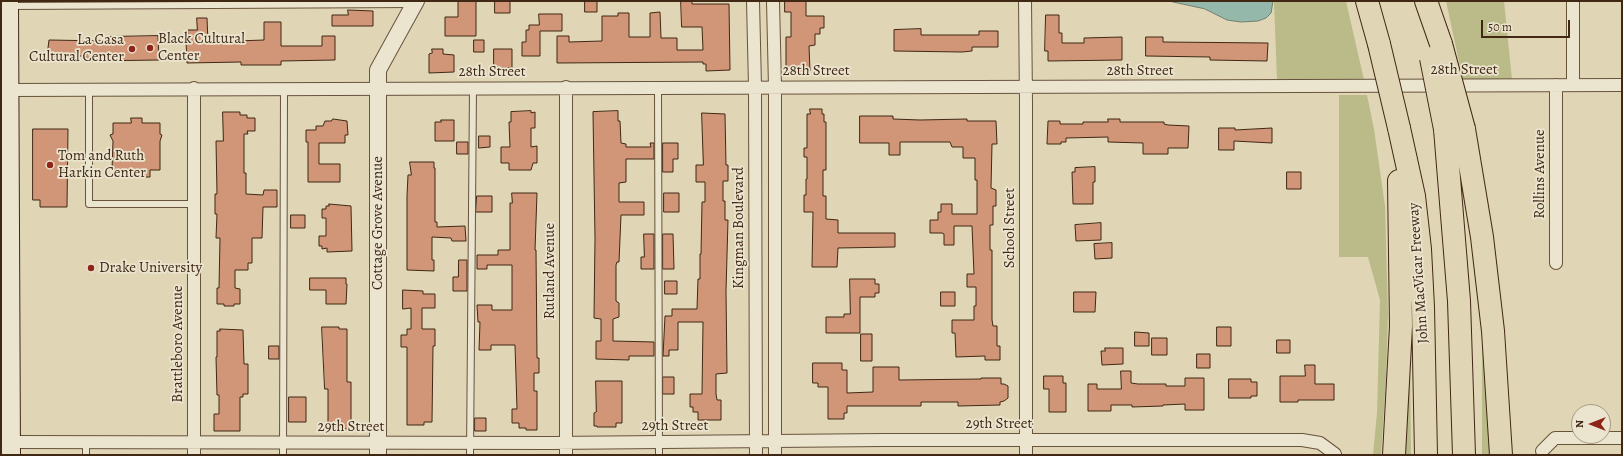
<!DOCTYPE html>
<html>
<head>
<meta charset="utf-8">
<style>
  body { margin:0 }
  #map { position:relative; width:1623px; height:456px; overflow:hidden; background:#e0d5b5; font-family:Alegreya,serif }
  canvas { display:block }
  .frame { position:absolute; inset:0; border:2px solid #402815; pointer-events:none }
  .north { position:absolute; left:1571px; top:404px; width:40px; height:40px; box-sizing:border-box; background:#ebe4cf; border:1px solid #a79985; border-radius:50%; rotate:270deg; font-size:11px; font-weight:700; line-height:16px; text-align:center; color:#402815 }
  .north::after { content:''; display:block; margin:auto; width:14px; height:18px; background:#8f2418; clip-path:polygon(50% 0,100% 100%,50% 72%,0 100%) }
  .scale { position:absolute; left:1481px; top:20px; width:89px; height:18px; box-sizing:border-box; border:2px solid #402815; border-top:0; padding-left:5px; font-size:12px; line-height:14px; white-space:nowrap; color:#402815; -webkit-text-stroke:3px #ebe4cf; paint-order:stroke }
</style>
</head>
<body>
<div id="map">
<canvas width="1623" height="456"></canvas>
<div class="frame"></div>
<div class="north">N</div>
<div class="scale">50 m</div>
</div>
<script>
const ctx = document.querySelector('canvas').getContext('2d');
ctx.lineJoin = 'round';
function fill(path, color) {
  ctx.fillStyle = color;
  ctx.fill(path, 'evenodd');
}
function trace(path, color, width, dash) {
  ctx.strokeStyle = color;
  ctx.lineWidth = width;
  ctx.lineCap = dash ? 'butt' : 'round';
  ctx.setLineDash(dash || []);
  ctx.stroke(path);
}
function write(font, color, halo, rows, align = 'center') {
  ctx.font = font + ' Alegreya,serif';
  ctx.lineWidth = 3.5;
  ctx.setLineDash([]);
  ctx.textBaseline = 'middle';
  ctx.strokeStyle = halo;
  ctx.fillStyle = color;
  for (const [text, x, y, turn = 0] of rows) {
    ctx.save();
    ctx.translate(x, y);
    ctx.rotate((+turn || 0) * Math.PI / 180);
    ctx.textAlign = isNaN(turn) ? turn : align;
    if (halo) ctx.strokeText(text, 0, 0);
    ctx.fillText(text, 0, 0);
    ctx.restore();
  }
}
fill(new Path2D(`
  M1274 1H1346L1364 80H1277Z
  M1446 1H1504L1512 80H1463Z
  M1339 95H1367L1374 129 1385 206 1388 315 1386 379 1381 455H1373L1377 413 1380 300 1368 257H1339Z
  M1482 340 1486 343 1494 455H1482Z
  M1410 354 1411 455H1400Z`), '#babb88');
const water = new Path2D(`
  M1169 1H1273L1271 13 1266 18 1258 21 1241 22 1227 20 1205 9Z`);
fill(water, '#94b9aa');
trace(water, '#727f6e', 1);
const building = new Path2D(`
  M461 1H476V36H445V17H458V2Z
  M495 1H510V13H495Z
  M585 1H597V12H585Z
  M681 1H692V4H729L730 70 706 71V64H703V62L557 63V36H569V42L602 41V16H618V13H629V37H650V13L660 12 661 38H677V50H703L702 27H682Z
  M785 1H806V16H824V28H820V34H815V45L809 46 810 71H791L786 67V37H791V12H785Z
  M348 10 373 11V26H332V15H348Z
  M539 14H562V31H540V56H522V42H526V30H529V25H539Z
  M1046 15H1059V33H1062V43H1084V38L1122 37V60L1048 61V51H1045Z
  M197 18H207L208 42 264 40V22H281V46H322V36H335V60L281 61V65H241V62L187 63 186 41H188V30H197Z
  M921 29V35H979V31H998V47H972V51L962 52 894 51V30Z
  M158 36 159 60 86 61V56H47L49 40 106 41V37Z
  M1146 37H1163V42L1268 43 1267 61 1210 60V57L1146 56Z
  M474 40H484V52H474Z
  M432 49H443V54L454 55V72L429 73V54L432 53Z
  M494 49H512V68H494Z
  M810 109H822V114H824V122H826V170H823V196H826V219L838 220V233H895V247L838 248 837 267H812L813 212H804V195H806V179H807V157H804V148H807V114H810Z
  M531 111V113L535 112V128H531V147L537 146V163H533L531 170H509V163H501V147H510L509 122H511V112Z
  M618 111V121H620L621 143 626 144V147H651L650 143H654V159H626V182L619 183V202H644V215H621L619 262H617L616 265V301L619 303V317L613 319V341L654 342V356H629V360L596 359V341H601V319L594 318 595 238 593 112Z
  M223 112H240V115H247V118H255V131H247L248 134H244V173H246V194L263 195 264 190H277V207H263L262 238H252V263H248V270H235V288L240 289V304H234V306H224V304H217V288H219L220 238H216L217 214H215V194H217L216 141H223Z
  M702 113 725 114 726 165H728V181H723V201H725V220H728L726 291 727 373 716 374V394L717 400H721V420H698V412H693V407H690V394H702L703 322H678V350H669V356H663L665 316H672V309H697L698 279H700V254H701L702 202H705V182H696V165H703Z
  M860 116H893V119L920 120 967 119V121H996L997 144H992L991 188 996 190V206H993V225H990V250H992V320L993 326H997V346H1000V360H985V356L956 357 955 333H952V320H974V306H976V287H967V274H974L972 226H954V245H944V234L942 233H930V220H938V212H941V204H952V214H977V180H975V158H963V147H952L950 142H900V155H889V143H860Z
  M131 118H142V123H160V134L162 135 160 141V170H150V177H122V170H112L113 141 110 135 113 134V123H131Z
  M333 119 347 121 348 135H345V143H319V164H340V182H308V142H306V130H316V126H323L325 121H331Z
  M1108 119H1120V122H1164V124L1168 125 1189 126 1188 148H1168V154H1143V143L1108 142V137L1066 138V142H1061V144H1047L1048 121H1060V124H1083V122H1108Z
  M441 120H454V141H435V122H441Z
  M1219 128H1235V130L1272 128V143L1234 141V150H1219Z
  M33 129H68L67 207H40V200H33Z
  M479 136H490V147L479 148Z
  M457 142H468V154H457Z
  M663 143H678V159H673V172H663Z
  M410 162H434V168H435V222H437V227L465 226 466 241H452L451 238 432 237V260H434V271L407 270V196L408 175H411Z
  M1095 167V182H1093V204H1073L1072 172H1075V168Z
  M1287 172H1301V189H1287Z
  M512 193H537L535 250H536L537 358H539V373H534V391H537V430H526V428H519V423H512V409H517L515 345H491V350H479L480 322H478L477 305H492V310H512V265H487V269H477V255H498V250H510V203H512Z
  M664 193H679V212H664Z
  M477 196H492V212H476Z
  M329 204 351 206 352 251 327 252V248L322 249V246H319V236H326V218H322V209H326V206H329Z
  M291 215H305V228H291Z
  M1101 223V240L1076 241 1075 225Z
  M644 234H654V269H641V257H644Z
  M663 234H673L674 269H663Z
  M1112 243V258L1095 259 1094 244Z
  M459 260H467V291H453V277H458Z
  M310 278H346V284H347L346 304H326V290H310Z
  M850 279H875V284H879V293H875V297H860V333H826V317H844V314H850Z
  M665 281H677V294H665Z
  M403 290 423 291V294H435V308H422V329H435V346H433L432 422H424V425H407V347H401V335H407V329H411V308L403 309Z
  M941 292H955V306H941Z
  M1074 292H1096L1095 312H1074Z
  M322 327H339V329H347V382H351V429H328V389H325Z
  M1217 327H1231V346H1217Z
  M220 329 243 330 244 364H248V394H243V397H240V431H214V414H219V395H217L216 357H217V331H220Z
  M1135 332 1149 333V346H1135Z
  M861 334H872V361H861Z
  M1152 338H1167V355H1152Z
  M1277 340H1290V353H1277Z
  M269 346H279V359H269Z
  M1105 348H1123V364L1102 365 1101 351H1105Z
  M1197 354H1210V368H1197Z
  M813 363H842V370H847V393L873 392V367H899V380L981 379V378H1001V384H1004L1008 386V398L1004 401 1000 402V405L958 406V402H921V406H847V413H844V419H828V387H818V383H813Z
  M1305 365H1315V384H1334V400H1298V402H1280V376H1305Z
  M1121 371H1131V383L1138 384H1166V386H1185V378H1204V410H1185V404L1163 405V406L1132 407V405H1111V411H1088V384H1097V389H1121Z
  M1044 376H1063V383H1066V412H1049V389H1044Z
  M663 377H674V394H663Z
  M1229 379H1251V382H1257V396H1251V398H1229Z
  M596 381H622V423H616V427H597V426H594V413L596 412Z
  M289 397H306V422H289Z
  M475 418H486V431H475Z`);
fill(building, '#d09677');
trace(building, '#402815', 1);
const service = new Path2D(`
  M10 6 413 4
  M658 87 659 455
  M89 89V204H194
  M86 442V455
  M283 455 284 89
  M470 455 473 88`);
const minor = new Path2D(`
  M753 1 755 87 756 455
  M773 1 775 87V455
  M1025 1 1026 103V455
  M1573 1V85
  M1556 85V263
  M566 87V455
  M194 88V455
  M9 90 1622 85
  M11 442 551 443 884 440H1302L1320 443 1335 454
  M1542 451 1555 438H1622`);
const tertiary = new Path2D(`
  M378 455V70L416 1`);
const secondary = new Path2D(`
  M9 1 11 455`);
const motorway = new Path2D(`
  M1367 1 1379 44
  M1426 1 1441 44
  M1399 128 1414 196 1420 249 1423 307 1426 455
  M1445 129 1459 301 1464 455
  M1464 129 1482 237 1493 331 1501 455
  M1394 455 1401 326 1399 181`);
trace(service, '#68533d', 8);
trace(minor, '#68533d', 14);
trace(tertiary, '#68533d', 18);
trace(secondary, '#402815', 20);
trace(motorway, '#402815', 24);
trace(service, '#ebe4cf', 6);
trace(minor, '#ebe4cf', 12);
trace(tertiary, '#ebe4cf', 16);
trace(secondary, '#ebe4cf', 18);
trace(motorway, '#e0d5b5', 22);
const motorwayBridge = new Path2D(`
  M1379 44 1399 128
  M1441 44 1464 129
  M1431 58 1445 129`);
trace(motorwayBridge, '#402815', 24, []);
trace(motorwayBridge, '#e0d5b5', 22);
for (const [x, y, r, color] of [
  [150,48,4,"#8f2418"],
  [132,49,4,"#8f2418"],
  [50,165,4,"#8f2418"],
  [91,268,4,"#8f2418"]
]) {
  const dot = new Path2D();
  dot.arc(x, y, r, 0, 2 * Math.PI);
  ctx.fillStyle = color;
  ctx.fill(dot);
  trace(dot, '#ebe4cf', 1.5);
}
write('15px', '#402815', '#ebe4cf', [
  ["Black Cultural",158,39],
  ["Center",158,56],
  ["La Casa",124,40,"right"],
  ["Cultural Center",124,57,"right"],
  ["Tom and Ruth",58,156],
  ["Harkin Center",58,173],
  ["Drake University",99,268]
], 'left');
write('15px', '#402815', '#ebe4cf', [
  ["28th Street",1464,70],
  ["28th Street",816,71],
  ["28th Street",1140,71],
  ["28th Street",492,72],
  ["Rollins Avenue",1540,174,-90],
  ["Cottage Grove Avenue",378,223,-90],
  ["Kingman Boulevard",739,228,-90],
  ["School Street",1010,228,-90],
  ["Rutland Avenue",550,271,-90],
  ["John MacVicar Freeway",1419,273,-94],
  ["Brattleboro Avenue",178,344,-90],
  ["29th Street",999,424],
  ["29th Street",675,426],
  ["29th Street",351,427]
]);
</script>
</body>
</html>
